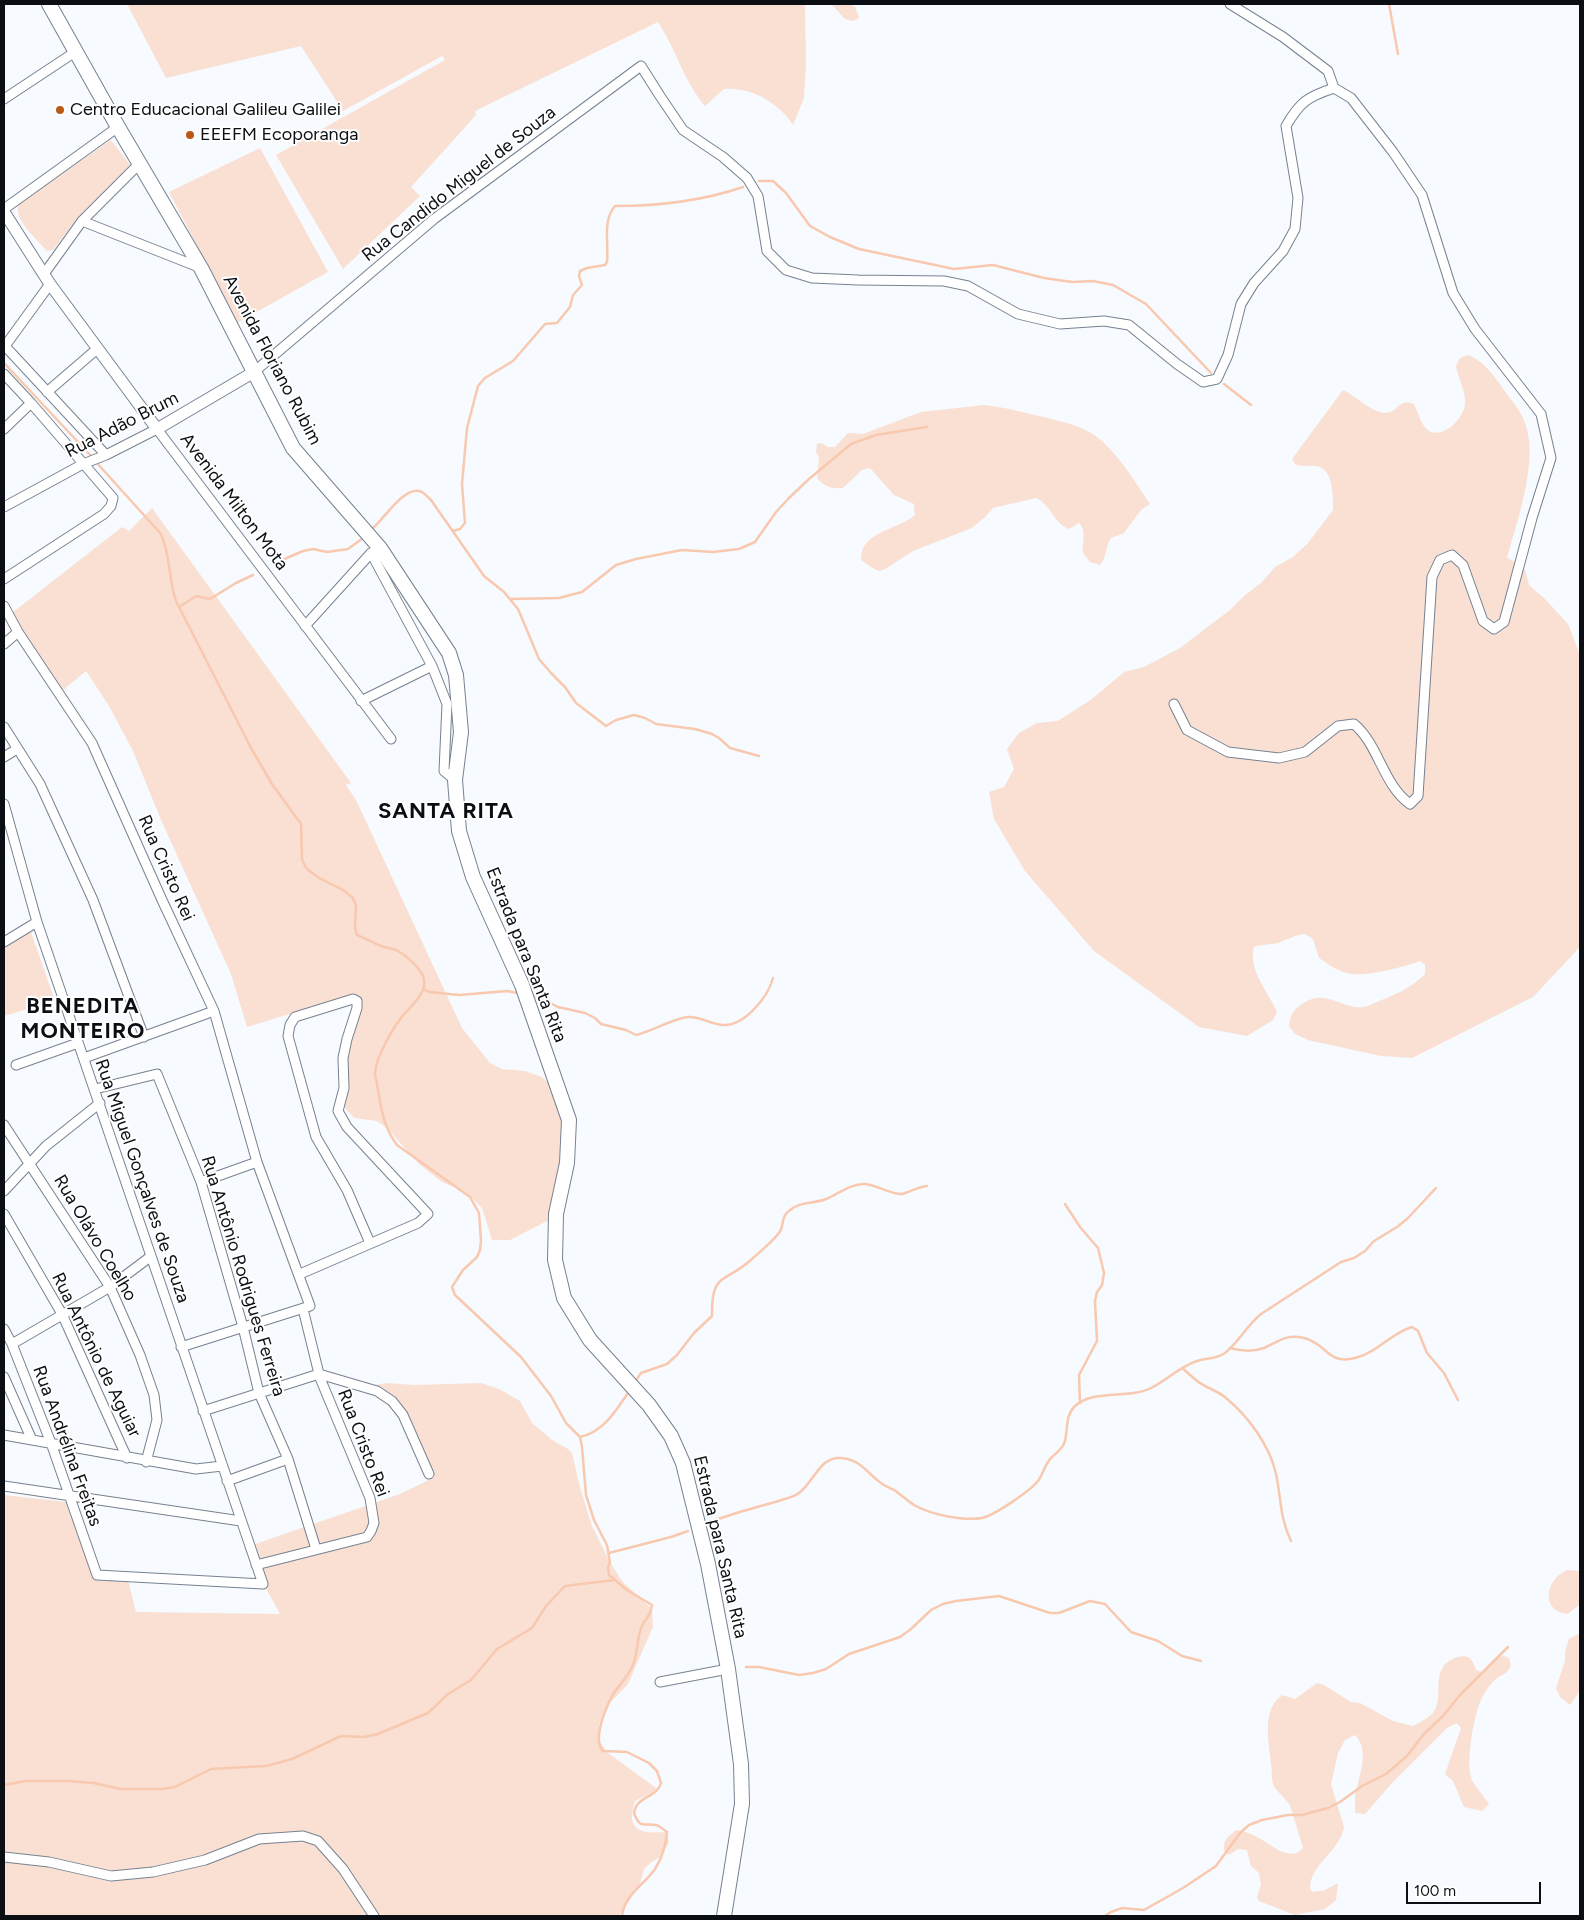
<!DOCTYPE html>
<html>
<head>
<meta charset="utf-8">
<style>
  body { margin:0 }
  #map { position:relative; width:1584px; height:1920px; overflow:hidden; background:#f7fafe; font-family:Figtree,sans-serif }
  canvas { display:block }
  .frame { position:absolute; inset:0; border:5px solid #0b0f14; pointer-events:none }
  .scale { position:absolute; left:1406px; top:1882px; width:135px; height:22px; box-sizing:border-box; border:2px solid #0b0f14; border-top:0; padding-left:6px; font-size:15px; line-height:18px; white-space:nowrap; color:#0b0f14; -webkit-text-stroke:4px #fff; paint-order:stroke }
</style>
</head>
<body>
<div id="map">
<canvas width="1584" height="1920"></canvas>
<div class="frame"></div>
<div class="scale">100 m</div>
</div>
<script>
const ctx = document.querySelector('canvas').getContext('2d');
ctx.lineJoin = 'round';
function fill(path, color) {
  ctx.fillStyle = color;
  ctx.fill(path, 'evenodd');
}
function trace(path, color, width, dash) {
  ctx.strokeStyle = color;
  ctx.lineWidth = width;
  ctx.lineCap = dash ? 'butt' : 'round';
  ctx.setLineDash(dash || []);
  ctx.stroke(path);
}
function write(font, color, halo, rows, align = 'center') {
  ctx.font = font + ' Figtree,sans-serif';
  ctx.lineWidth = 4;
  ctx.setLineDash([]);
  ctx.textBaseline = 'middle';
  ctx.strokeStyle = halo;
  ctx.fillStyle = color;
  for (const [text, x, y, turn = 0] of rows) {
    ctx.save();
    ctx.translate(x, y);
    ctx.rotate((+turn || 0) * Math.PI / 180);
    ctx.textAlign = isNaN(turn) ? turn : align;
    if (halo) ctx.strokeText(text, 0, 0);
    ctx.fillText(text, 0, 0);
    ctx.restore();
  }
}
fill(new Path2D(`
  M127 4H805L806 65 804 98 793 125C778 102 751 87 724 89L705 106C684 82 676 49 658 22L477 110 475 112 476 115 411 187 420 196 343 269 276 155 445 60 442 56 343 111 301 46 166 78Z
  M831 4H851L855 7 859 17 858 19 853 21 845 19Z
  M111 140 130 165 79 216 53 250 47 251C38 240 12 219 19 204Z
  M260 148 328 272 237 323 169 192Z
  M1468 355C1483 360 1495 377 1504 390 1512 401 1522 412 1526 426 1538 462 1517 522 1507 558 1525 566 1525 567 1529 585L1545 599 1568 624 1580 655V947L1533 997 1412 1058 1381 1056 1308 1040 1295 1034 1289 1026C1290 1016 1293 1010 1302 1004 1327 987 1341 1010 1364 1007 1369 1006 1374 1003 1379 1001 1397 994 1411 988 1425 974V965L1420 961C1405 967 1362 978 1347 973 1337 971 1327 963 1319 958L1313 939 1305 934C1295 935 1288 939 1278 943 1270 945 1262 944 1254 947 1248 971 1268 991 1277 1012L1273 1020 1247 1036 1199 1027 1094 951 1025 871 994 819 989 792 1004 787 1014 769 1007 749 1019 733 1037 723 1058 721 1092 699 1124 672 1144 667 1180 648 1230 610 1244 596 1261 583 1275 567 1293 557 1308 543 1333 510C1333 497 1334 467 1315 466 1307 465 1302 467 1295 464L1292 459 1343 390C1356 396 1371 412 1385 413 1399 413 1397 398 1414 404 1418 412 1421 426 1429 431 1444 439 1464 418 1465 404 1466 391 1458 378 1456 366L1460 358Z
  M984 405C1005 407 1024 413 1044 417 1066 423 1087 426 1104 443 1122 460 1136 483 1150 504L1141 510 1124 533 1111 538C1105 547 1107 557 1100 565L1090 562 1083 553C1082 543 1087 530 1079 523L1069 529C1053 523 1051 504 1036 498L993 508 985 517 972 528 913 551 885 569 879 571 874 569 861 560C860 531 898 530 915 515L914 504 894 495 870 468 862 470 843 488C832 489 824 487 817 478L819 457 816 452 817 444 821 443 828 447H835L848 433 863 434 921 412Z
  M152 508 351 783 346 785 357 802 462 1028 490 1063 502 1069 525 1071 542 1077 554 1088 565 1121 557 1216 510 1240H492L482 1208 465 1192 442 1182 419 1164 387 1128 377 1121 354 1118C352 1115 348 1112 346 1109 334 1088 353 1025 360 1002L355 994 247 1027 231 974 161 820 133 751 109 706 86 671 63 690 12 613 122 527 129 531Z
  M31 932 55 1001 4 1016V948Z
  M387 1383 415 1385 481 1383 499 1389 520 1401 532 1423 552 1440 568 1449 572 1453 579 1484 592 1526 610 1562 622 1581 652 1609 653 1627 628 1684 608 1705 599 1725 598 1737 599 1741 608 1753 656 1788 655 1791 635 1801C625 1831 641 1834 666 1832L669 1842 660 1857 650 1863 644 1869 640 1884 619 1916H4V1495L66 1502 93 1573 128 1580 136 1612 280 1614 244 1548 400 1494 435 1477 393 1409 365 1390 367 1386Z
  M1567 1570 1580 1571V1604L1568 1614C1540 1612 1545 1579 1567 1570Z
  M1578 1634H1580V1686L1578 1694 1570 1705 1560 1697 1556 1688 1565 1661V1651L1569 1639Z
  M1504 1656 1509 1658C1510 1662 1512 1665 1509 1669 1507 1674 1501 1675 1497 1678 1492 1682 1486 1690 1483 1696 1474 1710 1464 1768 1473 1782 1477 1789 1484 1796 1489 1804L1482 1811 1464 1807 1453 1781 1445 1774 1461 1728 1457 1723 1447 1728 1392 1783 1365 1814 1355 1813C1355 1808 1355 1802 1355 1797 1358 1778 1371 1751 1355 1735L1345 1740 1338 1753 1331 1784 1344 1827C1340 1852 1310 1863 1310 1889L1313 1892 1325 1890 1338 1883 1336 1900 1325 1909 1295 1915 1259 1901 1257 1897 1261 1884 1259 1873 1251 1866 1247 1850 1238 1849 1229 1855 1225 1853C1222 1840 1227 1838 1236 1830 1245 1831 1252 1834 1259 1838 1272 1845 1290 1863 1303 1848L1290 1805 1274 1787 1272 1780C1273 1754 1257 1713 1282 1695L1295 1699 1317 1683 1324 1685 1351 1702 1360 1703 1393 1721 1413 1726C1419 1723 1428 1718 1433 1713 1443 1699 1434 1681 1443 1667 1447 1660 1464 1652 1471 1659 1473 1662 1475 1667 1476 1670L1482 1672 1497 1657Z`), '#f9e0d3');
trace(new Path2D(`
  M1389 4 1398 54
  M759 181H773L786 193 810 226 830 237 859 249 954 269 993 265 1044 278 1072 282 1093 281 1113 285 1146 304 1211 373
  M4 363 93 458
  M1224 384 1251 405
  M96 462 161 534C171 556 168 578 176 601L251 748 272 784 301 824 302 860 307 869 319 878 343 890 353 898 356 905 355 928 357 935C365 938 373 943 381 946 386 948 391 948 396 950 406 955 418 966 423 976 430 992 409 1007 401 1018 392 1030 376 1057 375 1073 374 1076 377 1080 377 1084 381 1106 382 1125 397 1145L470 1197 479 1213 481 1241 480 1250 477 1257 463 1270 452 1287 455 1295 521 1357 551 1396 566 1423 580 1437 582 1447 586 1495 594 1520 607 1545 610 1563 608 1567 609 1575 627 1590 652 1605C650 1618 646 1617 642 1626 636 1638 639 1654 632 1667 627 1678 618 1686 612 1696 606 1708 592 1739 603 1751L627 1752 649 1763 657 1771 661 1783C657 1798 636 1796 634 1813 640 1829 643 1823 656 1825 660 1826 664 1830 667 1832 666 1845 662 1858 655 1869 644 1885 624 1895 622 1916
  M373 528C385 518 405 484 422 492 425 494 428 497 431 500L484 576 504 592 518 609 539 659 551 673 565 687 576 703 606 726 616 720 634 715 645 718 656 724 695 729 712 734 719 738 730 748 759 756
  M453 531 460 529 465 523 462 484 467 428 478 386 485 378 513 361 545 324 557 323 570 307 573 295 582 285 579 276 580 271 587 268 605 265 607 262C609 243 602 221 615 206 658 206 702 201 743 187
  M273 564 303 551 313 549 327 552 348 549 363 538
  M510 599 559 598 582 592 616 565 636 559 682 550 713 552 739 549 755 542 776 512 789 498 809 479 851 444 876 435 927 427
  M179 607 196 596 210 599 236 583 253 575
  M423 989 429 992 459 995 507 991 517 993
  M534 995 558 1007 585 1013 595 1018 601 1024 626 1030 636 1035C652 1031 672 1019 688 1017 700 1016 710 1024 722 1025 744 1027 768 997 773 978
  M1065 1204 1080 1227 1098 1248 1104 1273 1102 1285 1097 1292 1095 1301 1097 1341 1079 1375 1080 1403
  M1230 1348C1241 1351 1253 1352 1264 1348 1280 1341 1285 1334 1304 1338 1328 1344 1327 1365 1355 1358 1377 1353 1391 1333 1412 1327L1418 1331 1427 1353 1444 1373 1458 1400
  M1182 1368C1187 1372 1191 1376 1196 1380 1205 1388 1217 1390 1226 1398 1248 1416 1270 1446 1276 1474 1281 1497 1280 1519 1291 1541
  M634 1383 641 1373 667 1364 677 1355 694 1333 712 1316C711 1271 725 1284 752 1259 761 1251 772 1242 779 1233 785 1225 780 1217 790 1210 801 1201 814 1204 826 1199 838 1194 852 1183 865 1184 876 1185 893 1195 902 1194 910 1192 917 1187 927 1186
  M580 1437C605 1431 616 1410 630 1390
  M706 1523C729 1515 752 1508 775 1502 783 1499 792 1498 799 1493 814 1482 820 1456 841 1458 860 1459 867 1473 881 1483 885 1486 890 1488 894 1490 902 1495 908 1502 916 1506 932 1515 964 1521 982 1518 995 1515 1030 1491 1038 1481 1043 1474 1045 1464 1051 1458 1056 1453 1063 1449 1065 1441 1068 1429 1065 1416 1075 1406 1093 1389 1130 1399 1151 1388 1167 1380 1179 1367 1197 1361 1206 1358 1217 1359 1225 1353 1239 1342 1247 1325 1261 1314L1341 1262 1354 1258 1365 1251 1374 1241 1397 1227 1408 1218 1436 1188
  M609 1553 671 1537 688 1531
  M746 1667H759L799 1675 813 1673 826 1669 849 1654 900 1637 911 1629 931 1610 943 1604 956 1601 999 1596 1050 1613H1059L1090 1601 1105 1604 1131 1632 1158 1641 1182 1656 1201 1661
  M4 1785 26 1781H67L94 1783 120 1789H162L175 1787 211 1769 266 1766 292 1759 341 1736 364 1737 378 1734 428 1713 448 1694 471 1680 497 1649 532 1628 546 1606 565 1586 614 1580
  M1105 1916 1111 1912 1122 1908 1144 1910 1183 1888 1216 1866 1240 1833 1249 1825 1262 1820 1288 1815H1302L1328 1808 1340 1802 1362 1786 1386 1774 1407 1756 1423 1735 1443 1716 1460 1695 1508 1647`), '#f8c8af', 2.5);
const minor = new Path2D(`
  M4 99 75 52
  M4 209 118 127
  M82 221 201 268
  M44 274 82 221 140 163
  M4 345 106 455
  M5 346 50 284
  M254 372 434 219 641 66 660 96 683 130 723 157 747 178 758 196 767 251 786 270 812 278 858 280 944 281 968 286 1018 314 1060 324 1104 321 1129 325 1177 364 1203 382 1217 379 1228 355 1241 304 1254 283 1283 251 1295 229 1298 198 1286 126C1300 102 1307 97 1334 88
  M4 374 31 403 113 498 111 506 104 514 4 579
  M47 392 97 349
  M4 429 31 403
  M4 507 83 464 106 455 157 429 391 739
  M380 548 371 553 432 666 447 704 444 771 455 780
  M4 606 18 632 92 743 162 900 214 1011 257 1162 310 1306 181 1347
  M305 626 371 553
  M4 644 18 632
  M361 701 432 666
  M1174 704 1187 730 1228 752 1279 758 1305 752 1338 726 1354 724C1379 745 1383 785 1410 804L1418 796 1432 577 1440 560 1452 555 1463 565 1483 621 1494 629 1504 622 1532 518 1551 458 1541 414 1475 329 1453 293 1422 195 1393 152 1351 98 1334 88 1328 71 1283 37 1230 4
  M4 727 40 784 93 900 144 1037
  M4 757 17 749
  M4 804 37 922 263 1584 97 1575 51 1443 12 1344 4 1329
  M4 942 37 922
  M84 1058 214 1011
  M16 1065 78 1043
  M95 1089 157 1074 201 1182 243 1327 259 1393 288 1459 316 1549
  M4 1125 110 1287 140 1355 154 1395 157 1420 146 1462
  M201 1182 257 1162
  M4 1191 46 1146 100 1103
  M4 1214 62 1314 127 1458
  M300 1274 418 1223 428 1214 347 1127 338 1111 344 1088 343 1058 347 1039 357 1008V1001L353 999 295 1017 290 1025 288 1036 316 1137 347 1190 370 1243
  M12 1344 110 1287 150 1257
  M4 1377 32 1440
  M203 1411 319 1374 377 1391 392 1401 403 1415 429 1474
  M4 1435 196 1469 222 1466
  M227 1481 288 1459
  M4 1486 241 1521
  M256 1565 367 1537 371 1531 374 1523 370 1498 320 1378 303 1309
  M660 1682 728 1669
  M4 1857 49 1862 111 1876 153 1872 205 1860 259 1839 303 1836 318 1841 343 1869 374 1916`);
const tertiary = new Path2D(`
  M4 212 50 284 157 429 254 372`);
const secondary = new Path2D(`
  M49 4 118 127 201 268 293 448 380 548 449 653 456 675 461 732 455 780 459 831 473 877 522 985 569 1120 567 1163 556 1214 555 1260 564 1298 590 1340 649 1405 671 1436 683 1463 708 1564 728 1669 741 1764 742 1804 724 1916`);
trace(minor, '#768291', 11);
trace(tertiary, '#768291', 13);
trace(secondary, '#768291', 16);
trace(minor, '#fff', 9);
trace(tertiary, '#fff', 11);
trace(secondary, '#fff', 14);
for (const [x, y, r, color] of [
  [60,110,5,"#b95916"],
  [190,135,5,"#b95916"]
]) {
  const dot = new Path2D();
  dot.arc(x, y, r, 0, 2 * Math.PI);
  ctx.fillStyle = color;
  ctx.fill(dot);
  trace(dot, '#fff', 2);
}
write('18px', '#0b0f14', '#fff', [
  ["Centro Educacional Galileu Galilei",70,110],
  ["EEEFM Ecoporanga",200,135]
], 'left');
write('18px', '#0b0f14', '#fff', [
  ["Rua Candido Miguel de Souza",459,184,-38],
  ["Avenida Floriano Rubim",272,360,62],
  ["Rua Adão Brum",122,425,-27],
  ["Avenida Milton Mota",234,502,53],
  ["Rua Cristo Rei",166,868,66],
  ["Estrada para Santa Rita",526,955,68],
  ["Rua Miguel Gonçalves de Souza",142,1181,71],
  ["Rua Olávo Coelho",95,1238,59],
  ["Rua Antônio Rodrigues Ferreira",243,1276,73],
  ["Rua Antônio de Aguiar",96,1355,64],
  ["Rua Cristo Rei",363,1443,69],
  ["Rua Andrélina Freitas",67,1446,70],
  ["Estrada para Santa Rita",720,1547,77]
]);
ctx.letterSpacing = '1px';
write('bold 22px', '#0b0f14', '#fff', [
  ["SANTA RITA",446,812],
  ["BENEDITA",83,1007],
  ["MONTEIRO",83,1032]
]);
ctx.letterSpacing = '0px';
</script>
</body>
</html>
